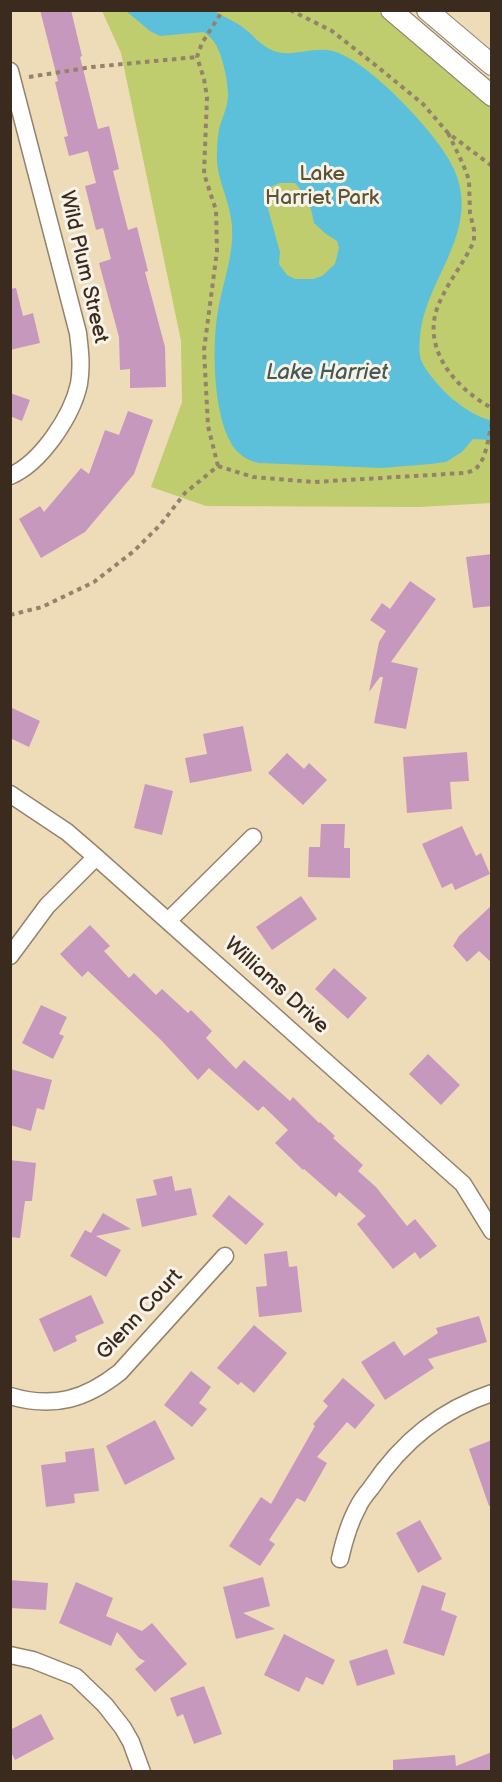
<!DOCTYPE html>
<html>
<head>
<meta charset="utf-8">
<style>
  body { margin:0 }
  #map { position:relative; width:502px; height:1782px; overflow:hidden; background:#eedcb9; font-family:"Balsamiq Sans",sans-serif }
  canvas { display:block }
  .frame { position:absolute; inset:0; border:12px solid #3b2a1e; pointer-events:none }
</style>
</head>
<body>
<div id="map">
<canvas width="502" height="1782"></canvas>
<div class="frame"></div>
</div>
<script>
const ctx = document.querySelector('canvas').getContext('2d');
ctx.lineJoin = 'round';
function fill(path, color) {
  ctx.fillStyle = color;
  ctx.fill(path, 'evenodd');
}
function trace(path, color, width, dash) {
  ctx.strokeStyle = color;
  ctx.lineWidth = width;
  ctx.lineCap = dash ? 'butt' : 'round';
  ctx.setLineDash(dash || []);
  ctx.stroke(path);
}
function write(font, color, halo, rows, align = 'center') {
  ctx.font = font + ' "Balsamiq Sans",sans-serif';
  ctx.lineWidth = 6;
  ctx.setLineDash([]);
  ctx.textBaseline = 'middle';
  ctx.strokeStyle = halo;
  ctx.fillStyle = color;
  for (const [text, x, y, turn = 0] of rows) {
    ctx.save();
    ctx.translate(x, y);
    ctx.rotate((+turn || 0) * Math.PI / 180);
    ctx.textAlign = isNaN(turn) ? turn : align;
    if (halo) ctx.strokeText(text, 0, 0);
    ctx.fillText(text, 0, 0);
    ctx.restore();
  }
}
fill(new Path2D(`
  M102 11H378L467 88 491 107V503L419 507 206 506 151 487 182 402 181 341 121 53Z`), '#c0cd6e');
fill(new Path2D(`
  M126 11H216L217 13C225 17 234 21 241 26 253 34 260 46 274 51 293 58 315 45 336 52 371 64 439 135 454 169 482 233 424 279 420 338 419 345 419 354 421 360 426 371 434 380 442 389 453 401 476 418 491 420V440L473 439 462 452 446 462 431 464 382 468 259 463C251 461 245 459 239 453 213 429 212 350 217 317 221 287 234 257 232 227 231 201 215 178 217 152 217 145 218 136 219 129 222 118 228 107 228 94 228 81 222 52 214 42 212 38 207 35 204 32L160 36 150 31ZM280 183H295C307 197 311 205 314 223L326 234 337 241 339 248 335 264 322 276 313 279H295L287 275 279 264 280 252 265 198 270 187Z`), '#5cc0da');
fill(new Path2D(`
  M40 10H71L82 56 80 57 98 129 109 126 119 169 113 171 128 230 137 227 148 271 145 272 165 347 166 387 130 388V369L120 370 119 337 99 263 111 259 103 228 96 230 85 186 96 183 88 151 69 156 64 137 68 136 55 82 58 81Z
  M16 288 23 316 33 313 40 343 10 350V289Z
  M10 393 30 400 22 421 10 416Z
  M128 411 153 420 134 474 85 532 41 558 19 519 40 506 44 512 81 468 89 474 105 430 119 435Z
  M492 554V606L473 608 466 557Z
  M410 581 436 599 391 662 418 668 406 729 374 723 383 677H380L369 692 379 642 386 631 370 620 382 603 390 609Z
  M10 707 40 721 29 747 10 738Z
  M243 726 252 771 190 783 185 758 207 754 203 734Z
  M467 752 469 781 450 782 452 809 407 813 403 757Z
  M287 753 304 769 309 763 327 780 303 805 268 773Z
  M145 784 173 791 162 835 134 828Z
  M321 824H345L344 848H350V878L308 877 309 847H320Z
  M462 826 476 856 481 853 490 874 455 890 452 883 442 888 422 844Z
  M301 896 317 919 272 950 256 927Z
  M492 905V963L479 951 467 962 453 946 459 936Z
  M90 925 110 946 104 951 129 978 134 973 156 995 162 989 188 1013 191 1010 212 1031 206 1038 236 1069 244 1060 290 1101 293 1097 319 1123 320 1122 335 1136 333 1138 363 1165 358 1171 376 1187 407 1226 415 1219 437 1246 420 1259 415 1252 393 1269 357 1224 366 1216 339 1192 336 1197 304 1169 303 1170 275 1143 288 1130 263 1106 258 1111 209 1068 198 1080 161 1040 88 971 82 977 60 954Z
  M334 968 367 998 348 1019 315 989Z
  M41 1005 67 1017 59 1034 64 1036 53 1059 22 1043Z
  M428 1054 460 1085 441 1105 409 1074Z
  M10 1069 52 1080 44 1110 37 1108 31 1131 10 1125Z
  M10 1160 36 1163 32 1201H25L20 1238 10 1237Z
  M172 1176 175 1191 191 1188 197 1215 142 1227 136 1199 157 1195 153 1180Z
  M229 1195 264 1224 246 1245 212 1216Z
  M103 1213 131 1229 96 1236 121 1250 106 1277 70 1256 85 1230 91 1233Z
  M287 1251 289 1267 297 1266 302 1312 259 1317 256 1287 267 1286 264 1254Z
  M91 1295 104 1323 75 1336 77 1341 54 1352 39 1319Z
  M479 1316 487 1342 428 1359 434 1368 385 1400 361 1362 394 1341 404 1356 438 1333 436 1328Z
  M254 1325 287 1353 254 1393 241 1382 238 1385 217 1368Z
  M191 1371 211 1387 199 1403 207 1409 192 1427 164 1405Z
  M343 1378 375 1405 355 1429 347 1422 317 1457 327 1463 305 1502 297 1498 269 1540 275 1544 260 1566 229 1546 261 1497 271 1504 315 1426 313 1424 328 1406 323 1401Z
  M155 1420 175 1459 125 1485 106 1446Z
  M492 1440V1505L489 1506 469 1449Z
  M94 1448 99 1491 74 1494 75 1503 46 1507 41 1465 66 1462 65 1452Z
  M420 1520 442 1559 418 1573 396 1533Z
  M263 1577 270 1606 243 1613 275 1629 236 1639 223 1587Z
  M10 1580 48 1583 46 1610 10 1608Z
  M76 1582 113 1598 106 1616 142 1631 152 1623 187 1664 155 1692 135 1669 145 1661 139 1658 117 1632 111 1646 59 1623Z
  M422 1585 446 1593 441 1610 457 1616 444 1656 403 1643Z
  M284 1634 335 1660 323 1685 306 1677 299 1692 264 1675Z
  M387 1649 395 1674 357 1686 349 1661Z
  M204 1686 222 1734 194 1744 183 1714 177 1717 170 1698Z
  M41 1714 54 1739 15 1760 10 1750V1730Z
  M492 1752V1772H393V1760L455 1755 456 1766Z`), '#c798bd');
const minor = new Path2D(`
  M10 71 78 333C80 350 82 366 79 384 72 416 41 463 10 476
  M10 794 67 832 96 857 463 1184 492 1231
  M169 920 253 837
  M10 956 47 906 96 857
  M10 1396C54 1409 86 1399 120 1372L225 1256
  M340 1559C344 1541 349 1523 358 1507 361 1500 366 1494 371 1488 401 1443 440 1410 492 1393
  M10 1655 33 1660 76 1677 105 1705 123 1728 131 1742 142 1772`);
const tertiary = new Path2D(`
  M391 10 492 96
  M427 10 492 65`);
trace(minor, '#94836c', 19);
trace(tertiary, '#94836c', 22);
trace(new Path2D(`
  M290 10 332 31 379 68 423 104 448 133 492 166
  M29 77 92 67 197 57
  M448 133 463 164 469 180 470 213 474 230V241C464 263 447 283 438 306 421 349 456 389 492 408
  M218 466 208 426 204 350 217 251 216 210 204 174 207 97 204 79 197 57 202 43 223 10
  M218 466 253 477 314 482 464 473C467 472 471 472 474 470 487 461 488 436 492 423
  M10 615 42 607 94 582 134 551 161 524 185 493 218 466`), '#94836c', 4, [4.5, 4.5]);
trace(minor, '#fff', 16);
trace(tertiary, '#fff', 20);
write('21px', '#5c5332', '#f7f3e8', [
  ["Lake",322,175],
  ["Harriet Park",322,199]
]);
write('21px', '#3b2a1e', '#f7f3e8', [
  ["Wild Plum Street",83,267,77],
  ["Williams Drive",276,986,42],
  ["Glenn Court",140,1315,-47]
]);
write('italic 22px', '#455756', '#f7f3e8', [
  ["Lake Harriet",327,373]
]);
</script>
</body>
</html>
